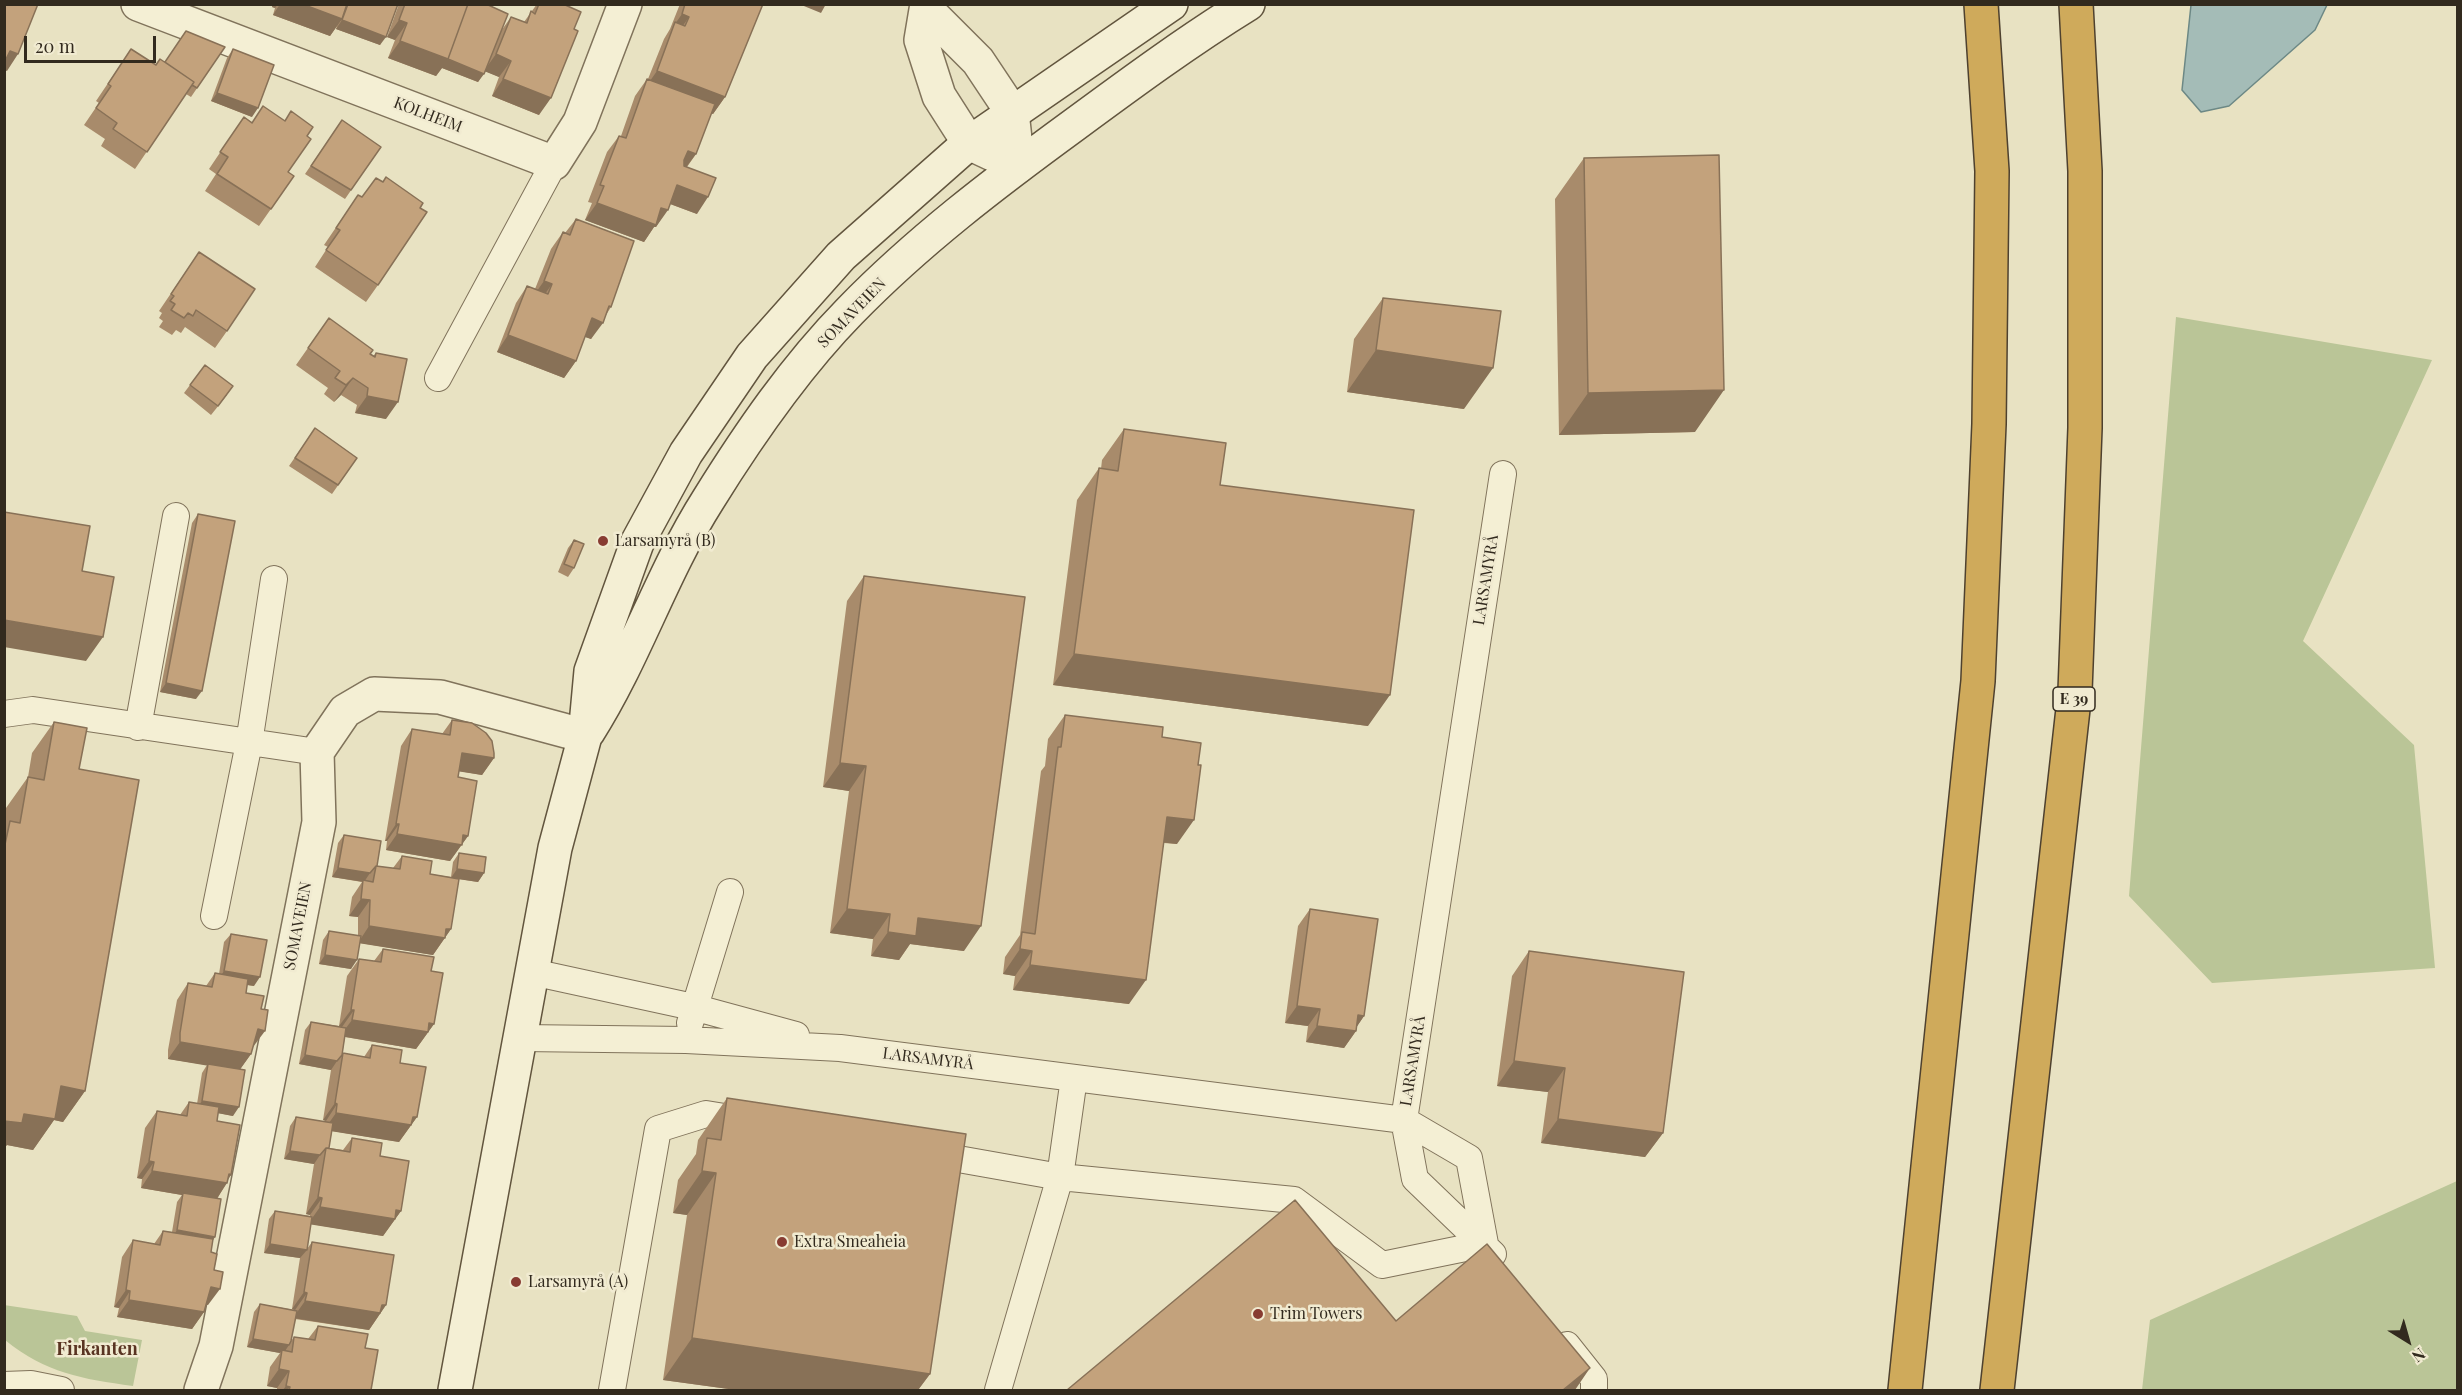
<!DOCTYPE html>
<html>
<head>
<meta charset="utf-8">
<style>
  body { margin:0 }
  #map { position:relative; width:2462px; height:1395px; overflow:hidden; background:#e8e2c2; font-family:"Playfair Display",serif }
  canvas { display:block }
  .frame { position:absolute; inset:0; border:6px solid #322a1e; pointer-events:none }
  .north { position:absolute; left:2378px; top:1311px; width:60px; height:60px; -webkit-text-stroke:4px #f1ebd1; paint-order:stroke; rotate:143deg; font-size:16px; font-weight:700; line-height:24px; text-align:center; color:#322a1e }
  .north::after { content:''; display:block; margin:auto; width:21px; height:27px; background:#322a1e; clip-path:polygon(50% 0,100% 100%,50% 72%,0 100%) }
  .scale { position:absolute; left:24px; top:36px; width:132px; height:27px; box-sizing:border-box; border:3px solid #322a1e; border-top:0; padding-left:8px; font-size:18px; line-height:21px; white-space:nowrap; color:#322a1e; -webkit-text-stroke:4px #f1ebd1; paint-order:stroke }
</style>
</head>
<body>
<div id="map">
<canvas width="2462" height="1395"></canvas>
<div class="frame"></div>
<div class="north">N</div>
<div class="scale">20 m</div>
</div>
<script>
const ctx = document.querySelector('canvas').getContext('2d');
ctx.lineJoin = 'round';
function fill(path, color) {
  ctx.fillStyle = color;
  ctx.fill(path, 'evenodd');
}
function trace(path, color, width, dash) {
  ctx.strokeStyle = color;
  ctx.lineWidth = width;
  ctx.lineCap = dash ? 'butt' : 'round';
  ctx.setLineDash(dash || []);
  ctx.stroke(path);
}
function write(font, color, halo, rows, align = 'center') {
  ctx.font = font + ' "Playfair Display",serif';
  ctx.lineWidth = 5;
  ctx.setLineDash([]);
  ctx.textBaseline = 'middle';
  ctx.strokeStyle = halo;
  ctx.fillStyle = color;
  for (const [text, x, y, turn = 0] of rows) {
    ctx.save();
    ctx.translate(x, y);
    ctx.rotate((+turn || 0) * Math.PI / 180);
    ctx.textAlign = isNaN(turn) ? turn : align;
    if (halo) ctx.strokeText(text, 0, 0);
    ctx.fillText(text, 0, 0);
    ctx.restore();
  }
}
fill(new Path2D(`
  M2176 317 2432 360 2303 641 2414 745 2435 968 2212 983 2129 896Z
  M2457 1181V1390H2142L2150 1320Z
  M4 1305 77 1316 85 1331 142 1340 133 1386C82 1379 46 1373 5 1340Z`), '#bac597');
const water = new Path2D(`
  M2191 5V4L2327 5 2315 30 2229 106 2201 112 2182 90Z`);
fill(water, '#a4bcb7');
trace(water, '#6c8885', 1.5);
const service = new Path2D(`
  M438 378 554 163
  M4 714 33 710 317 752
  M138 727 176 516
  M214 916 249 743 274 579
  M532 972 693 1007 796 1035
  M690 1023 730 892
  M521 1038 686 1040 840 1048 1404 1120 1503 474
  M1404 1120 1415 1179 1493 1254
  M1404 1120 1469 1158 1485 1244
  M930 1154 1060 1177 1294 1200 1382 1265 1485 1244
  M1567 1345 1594 1379V1390
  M4 1385 31 1384 61 1390
  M612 1390 658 1129 706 1114 749 1121
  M998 1390 1060 1177 1074 1078`);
const minor = new Path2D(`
  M138 4 554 163 580 122 625 4
  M927 4 921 40 939 96 969 143 1018 166
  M928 11 978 61 1012 112 1018 166
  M201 1390 216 1346 319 822 317 752 345 711 374 694 440 697 585 736`);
const secondary = new Path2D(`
  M588 732C635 658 661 574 708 500 749 434 795 367 850 311 918 241 996 182 1074 125 1131 83 1188 41 1248 4
  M455 1390 555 848 585 736 591 671 637 543 686 453 752 356 841 256 969 143 1171 4`);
const motorway = new Path2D(`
  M1905 1390 1978 681 1989 424 1992 171 1981 4
  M1997 1390 2075 691 2085 428V171L2076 4`);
trace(service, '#80735b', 28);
trace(minor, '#80735b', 36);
trace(secondary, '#62553e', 36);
trace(motorway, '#4e412f', 36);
trace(service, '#f4efd4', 26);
trace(minor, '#f4efd4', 33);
trace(secondary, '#f4efd4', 33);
trace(motorway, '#cfaa5b', 33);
fill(new Path2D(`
  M273 4H398L380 45 336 29 337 26 330 36 273 15 275 8 272 7Z
  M399 4H494L492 7 501 31 511 17 524 22 537 4H563L539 115 492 96 499 77 485 71 478 82 442 68 436 76 388 58 395 40 387 37Z
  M680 4H763L725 97 713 114 711 113 696 154 687 167 697 214 670 204 656 227H654L644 242 585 220 592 203 588 202 607 152 619 136H621L635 96 647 79H648L664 39 670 29Z
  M225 47 191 97 186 94 135 169 101 146 105 139 84 125 99 103 96 101 131 49 155 65 160 59 164 62Z
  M233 49 252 117 211 101 227 58Z
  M244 117 252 122 307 136 288 172 294 176 259 226 205 191 216 174 209 169Z
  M342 120 381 147 345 199 305 174Z
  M1584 158 1695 432 1559 435 1555 199Z
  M358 195 362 197 420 208 378 285 366 302 315 267 328 247 324 245Z
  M576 219 611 307 591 339 585 337 576 361 564 378 497 352 516 303 527 286 535 289 551 249 563 232 565 233Z
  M199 252 227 331 215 348 185 327 181 333 176 330 172 335 159 327 163 321 159 318 162 313 159 311Z
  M1383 298 1464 409 1347 392 1354 339Z
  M329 318 373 356 376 353 386 419 355 413 357 405 341 395 334 402 324 394 328 388 296 365Z
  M190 385 227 395 211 415 184 393Z
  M315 428 357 458 332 494 289 466Z
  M1124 429 1220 485 1368 726 1053 685 1077 500 1099 468 1101 469 1102 460Z
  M198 514 196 699 160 692 192 523Z
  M574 540V568L568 577 558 572 568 548Z
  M864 576 964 951 910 944 899 960 871 956 873 939 830 933 849 791 823 787 847 601Z
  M1065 715 1162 737 1177 844 1164 843 1129 1004 1013 990 1015 976 1003 974 1005 957 1020 935 1041 771 1045 766 1048 739Z
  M452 720 494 758 482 775 459 771 458 777 468 836 450 861 386 850 387 841H385L401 746 412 729 442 734Z
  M54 722 79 769 85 1091 63 1122 54 1120 33 1150 7 1145 4 1148V819L6 808 28 777 32 753Z
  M344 835 377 866 393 868 402 856 430 874 451 877 453 862 459 853 484 873 478 882 459 879 451 929 433 955 360 943 351 969 319 964 323 940 329 931 358 936V917L349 916 352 897 362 882 332 877 338 843Z
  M1310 909 1364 1016 1357 1026 1356 1031 1344 1048 1306 1042 1308 1026 1285 1023 1298 926Z
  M231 934 254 986 247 985 246 993 253 1047 251 1054 240 1069 233 1116 218 1113 217 1121 228 1180 217 1199 215 1237 213 1240 211 1252 208 1305H206L204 1312 192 1329 117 1317 119 1308 114 1307 122 1257 133 1240 154 1244 163 1231 172 1232 177 1202 182 1195 141 1188 142 1179 137 1178 145 1128 157 1111 180 1115 189 1102 197 1104 202 1073 207 1065 168 1059V1050L177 1000 188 983 206 986 215 973 219 974 224 942Z
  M383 949 431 971 434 1024 416 1049 345 1037 342 1055 364 1057 372 1045 400 1063 417 1117 399 1142 332 1131 329 1148 343 1150 352 1138 380 1156 401 1211 383 1236 311 1224 307 1249 312 1242 386 1305 369 1330 295 1319 291 1341 294 1337 308 1339 318 1326 365 1348 371 1390H277V1388L267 1386 270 1367 280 1353 247 1347 254 1312 260 1304 295 1310 292 1309 300 1258 264 1253 269 1219 275 1211 310 1216V1215L306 1214 314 1164 284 1159 290 1126 296 1117 325 1122 326 1121 323 1120 331 1070 299 1064 305 1030 311 1022 339 1026 347 976 359 959 374 961Z
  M1529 951 1663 1133 1645 1157 1541 1143 1548 1092 1497 1086 1512 976Z
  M727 1098 930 1374 918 1390H736L663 1380 687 1215 673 1213 678 1180 696 1154 698 1140Z`), '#a88b6b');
fill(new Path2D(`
  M273 4H278L275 8 272 7Z
  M280 4H302L342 19 330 36 273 15Z
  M799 4H826L821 13Z
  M682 14 689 17 677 34 675 24Z
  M342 20 386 37 380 45 336 29Z
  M399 20 407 23 395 40 387 37Z
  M400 41 447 59 484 74 478 82 442 68 436 76 388 58Z
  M10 51 18 54 7 71 4 70V58Z
  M496 54 511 61 499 77 484 71Z
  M657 71 725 97 713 114 645 88Z
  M503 79 551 98 539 115 492 96Z
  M217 93 258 108 252 117 211 101Z
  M688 151 696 154 684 170 676 168Z
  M677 185 708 197 697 214 665 202Z
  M597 203 661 208 668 210 656 227H654L644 242 585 220Z
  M544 281 552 284 540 301 532 298Z
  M592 318 603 323 591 339 580 335Z
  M508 335 576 361 564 378 497 352Z
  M1376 350 1493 368 1464 409 1347 392Z
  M353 378 341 395 334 402 346 385Z
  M1724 390 1695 432 1559 435 1588 393Z
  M367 396 398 402 386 419 355 413Z
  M4 620 103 637 86 661 4 647Z
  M1074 654 1390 695 1368 726 1053 685Z
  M166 683 202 691 196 699 160 692Z
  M462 753 494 758 482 775 450 770Z
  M840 763 866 766 849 791 823 787Z
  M1167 817 1194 820 1177 844 1150 841Z
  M396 824H399L387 841H385Z
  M397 834 463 835 468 836 450 861 386 850Z
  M338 868 370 873 364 882 332 877Z
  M457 869 484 873 478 882 451 878Z
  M361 899 370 900 358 917 349 916Z
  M847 909 890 914 873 939 830 933Z
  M918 918 981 926 964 951 910 944 899 960 871 956 888 932Z
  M369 926 446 929H451L433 955 358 943Z
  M1020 949 1032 951 1015 976 1003 974Z
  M325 955 357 960 351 969 319 964Z
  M1030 965 1146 980 1129 1004 1013 990Z
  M224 971 260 977 254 986 218 980Z
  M1297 1006 1320 1009 1308 1026 1285 1023Z
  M351 1010H354L342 1027 339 1026Z
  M1358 1015 1364 1016 1354 1031H1356L1344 1048 1306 1042 1317 1026Z
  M352 1020 429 1023 434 1024 416 1049 340 1036Z
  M258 1029 265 1031 253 1047Z
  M180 1042 251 1054 239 1071 168 1059Z
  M305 1055 337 1061 331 1070 299 1064Z
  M1514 1061 1565 1068 1548 1092 1497 1086Z
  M61 1086 85 1091 63 1122 54 1120 33 1150 7 1145 4 1148V1121L24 1114Z
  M202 1101 239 1107 233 1116 196 1109Z
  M335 1103 337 1104 326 1121 323 1120Z
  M336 1113 413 1117H417L399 1142 324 1130Z
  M1558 1119 1663 1133 1645 1157 1541 1143Z
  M290 1151 320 1155 314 1164 284 1159Z
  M149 1161 154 1162 142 1179 137 1178Z
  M152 1171 229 1174 231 1175 226 1183H227L216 1200 183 1193 182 1195 141 1188Z
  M702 1171 716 1173 687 1215 673 1213Z
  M318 1197 322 1198 310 1215 306 1214Z
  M320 1207 396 1210 401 1211 383 1236 308 1224Z
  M177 1230 215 1237 209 1245 171 1239Z
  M270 1244 307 1250 300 1258 264 1253Z
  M211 1287 220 1289 208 1305 199 1304Z
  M126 1290 130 1291 119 1308 114 1307Z
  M304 1292 307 1293 295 1310 292 1309Z
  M129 1300 204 1312 192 1329 117 1317Z
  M305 1301 382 1305H386L369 1330 293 1318Z
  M692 1338 930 1374 918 1390H736L663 1380Z
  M253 1339 289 1345 283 1354 282 1350 280 1353 247 1347Z
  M1590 1368 1575 1390H1563Z
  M279 1369 289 1371 277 1388 267 1386Z
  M286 1386 290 1387 287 1390H283Z`), '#887157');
const building = new Path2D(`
  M4 4H38L18 54 10 51 4 63Z
  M302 4H347L342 19Z
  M348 4H398L386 37 342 20Z
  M405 4H468L448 59 400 41 407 23 399 20Z
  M468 4H486L508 14 484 74 448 59Z
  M539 4H563L581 12 574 29 578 31 551 98 503 79 511 61 496 54 511 17 527 23 531 11 535 14Z
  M685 4H763L725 97 657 71 675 22 685 26 689 17 682 14Z
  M186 31 225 47 197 88 192 85 194 82 165 62Z
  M131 49 156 65 160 59 194 82 147 152 113 129 117 123 96 108 111 86 108 84Z
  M233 49 274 65 258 108 217 93Z
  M647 79 715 104 696 154 688 151 684 160V166L716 178 708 197 677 185 668 210 661 208 656 225 597 203 604 186 600 185 619 136 626 138Z
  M263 106 285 121 291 111 313 127 307 136 311 139 288 172 294 176 271 209 217 174 228 157 220 152 244 117 252 123Z
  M342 120 381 147 351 190 311 166Z
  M1719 155 1724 390 1588 393 1584 158Z
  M386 177 423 203 420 208 427 212 378 285 326 250 340 230 336 228 358 195 362 197 376 178 383 182Z
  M576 219 634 241 611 307 609 306 603 323 592 318 576 361 508 335 527 286 548 294 552 284 544 281 563 232 570 235Z
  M199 252 255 289 227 331 196 310 193 316 188 313 184 318 171 310 175 304 170 301 174 296 171 294Z
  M1383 298 1501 311 1493 368 1376 350Z
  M329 318 373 350 370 354 375 357 376 353 407 359 398 402 367 396 368 388 353 378 346 385 335 378 340 371 308 348Z
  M205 365 233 386 218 406 190 385Z
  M315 428 357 458 338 485 295 458Z
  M1124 429 1226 443 1220 485 1414 510 1390 695 1074 654 1099 468 1118 471Z
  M4 512 90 526 82 571 114 577 103 637 4 620Z
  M198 514 235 521 202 691 166 683Z
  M574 540 584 544 574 568 564 564Z
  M864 576 1025 597 981 926 918 918 916 936 888 932 890 914 847 909 866 766 840 763Z
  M1065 715 1163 727 1162 737 1201 743 1198 765H1201L1194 820 1167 817 1146 980 1030 965 1032 951 1020 949 1022 932 1035 934 1058 747H1061Z
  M452 720 472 723 486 733 492 741 494 753V758L462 753 458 777 477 781 468 836 463 835 462 845 397 834 399 824H396L412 729 450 735Z
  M54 722 87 728 79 769 139 780 85 1091 61 1086 55 1119 24 1114 22 1123 4 1121V849L10 821 20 823 28 777 44 780Z
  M344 835 381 841 377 866H376L370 873 338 868Z
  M459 853 486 857 484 873 457 869Z
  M402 856 432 861 430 874 459 879 451 929H446L445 938 369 926 370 900 361 899 363 880 373 882 376 866 400 869Z
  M1310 909 1378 919 1364 1016 1358 1015 1356 1031 1317 1026 1320 1009 1297 1006Z
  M329 931 361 936 357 960 325 955Z
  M231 934 267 940 260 977 224 971Z
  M383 949 434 957 431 971 443 973 434 1024 429 1023 428 1032 352 1020 354 1010H351L359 959 381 962Z
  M1529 951 1684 972 1663 1133 1558 1119 1565 1068 1514 1061Z
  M215 973 248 979 246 993 264 996 261 1009 268 1010 265 1031 258 1029 251 1054 180 1042V1033L188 983 212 987Z
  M311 1022 346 1028 342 1055 337 1061 305 1055Z
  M372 1045 402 1050 400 1063 426 1067 417 1117H413L411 1125 336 1113 337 1104 335 1103 343 1053 370 1058Z
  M208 1064 245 1070 239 1107 202 1101Z
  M727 1098 966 1134 930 1374 692 1338 716 1173 702 1171 707 1138 721 1140Z
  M189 1102 219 1107 217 1121 240 1125 231 1175 229 1174 227 1183 152 1171 154 1162 149 1161 157 1111 187 1116Z
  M296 1117 333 1123 329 1148H326L320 1155 290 1151Z
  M352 1138 382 1143 380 1156 409 1161 401 1211 396 1210 395 1219 320 1207 322 1198 318 1197 326 1148 350 1152Z
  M183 1193 221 1199 215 1237 177 1230Z
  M1295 1200 1396 1321 1487 1244 1590 1368 1563 1390H1067Z
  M275 1211 312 1217 307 1250 270 1244Z
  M163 1231 213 1239 211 1252 217 1254 214 1270 223 1272 220 1289 211 1287 204 1312 129 1300 130 1291 126 1290 133 1240 160 1245Z
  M312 1242 394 1255 386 1305H382L380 1313 305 1301 307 1293 304 1292Z
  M260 1304 297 1311 291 1341 289 1345 253 1339Z
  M318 1326 368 1334 365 1348 378 1350 371 1390H289L290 1387 286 1386 289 1371 279 1369 282 1350 292 1352 294 1337 315 1340Z`);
fill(building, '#c3a27c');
trace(building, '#887157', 1.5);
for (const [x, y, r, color] of [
  [603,541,6,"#883c32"],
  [782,1242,6,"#883c32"],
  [516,1282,6,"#883c32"],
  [1258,1314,6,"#883c32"]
]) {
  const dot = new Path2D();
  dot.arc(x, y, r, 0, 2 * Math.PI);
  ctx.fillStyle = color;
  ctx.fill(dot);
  trace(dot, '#f1ebd1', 2);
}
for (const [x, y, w] of [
  [2074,699,42]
]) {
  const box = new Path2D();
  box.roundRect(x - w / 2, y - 12, w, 24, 4.5);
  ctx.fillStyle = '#f1ebd1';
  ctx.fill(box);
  trace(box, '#322a1e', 1.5);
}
write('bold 15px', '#322a1e', null, [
  ["E 39",2074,699]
]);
write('16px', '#322a1e', '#f1ebd1', [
  ["KOLHEIM",428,115,21],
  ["SOMAVEIEN",852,313,-46],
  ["LARSAMYRÅ",1486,580,-81],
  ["SOMAVEIEN",298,926,-79],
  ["LARSAMYRÅ",928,1059,7],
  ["LARSAMYRÅ",1413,1061,-81]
]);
write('16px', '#322a1e', '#f1ebd1', [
  ["Larsamyrå (B)",615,541],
  ["Extra Smeaheia",794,1242],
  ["Larsamyrå (A)",528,1282],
  ["Trim Towers",1270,1314]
], 'left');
write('bold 18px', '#593422', '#f1ebd1', [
  ["Firkanten",97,1349]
]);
</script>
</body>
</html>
